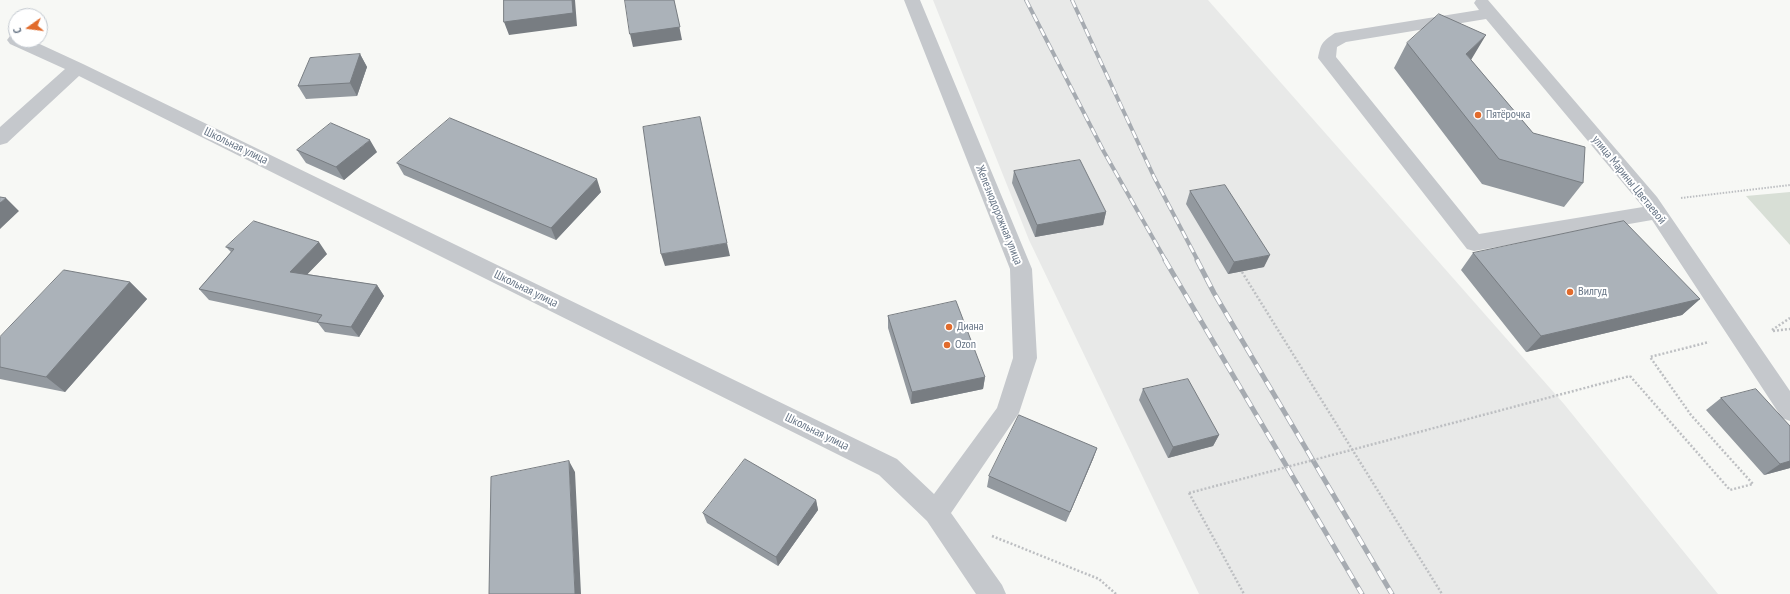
<!DOCTYPE html>
<html>
<head>
<meta charset="utf-8">
<style>
  body { margin:0 }
  #map { position:relative; width:1790px; height:594px; overflow:hidden; background:#f7f8f5; font-family:"PT Sans Narrow",sans-serif }
  canvas { display:block }
  .north { position:absolute; left:8px; top:8px; width:40px; height:40px; box-sizing:border-box; background:#fff; border:1px solid #c2c8cf; border-radius:50%; rotate:256deg; font-size:11px; font-weight:700; line-height:16px; text-align:center; color:#677586 }
  .north::after { content:''; display:block; margin:auto; width:14px; height:18px; background:#e16b2c; clip-path:polygon(50% 0,100% 100%,50% 72%,0 100%) }
</style>
</head>
<body>
<div id="map">
<canvas width="1790" height="594"></canvas>
<div class="north">С</div>
</div>
<script>
const ctx = document.querySelector('canvas').getContext('2d');
ctx.lineJoin = 'round';
function fill(path, color) {
  ctx.fillStyle = color;
  ctx.fill(path, 'evenodd');
}
function trace(path, color, width, dash) {
  ctx.strokeStyle = color;
  ctx.lineWidth = width;
  ctx.lineCap = dash ? 'butt' : 'round';
  ctx.setLineDash(dash || []);
  ctx.stroke(path);
}
function write(font, color, halo, rows, align = 'center') {
  ctx.font = font + ' "PT Sans Narrow",sans-serif';
  ctx.lineWidth = 4;
  ctx.setLineDash([]);
  ctx.textBaseline = 'middle';
  ctx.strokeStyle = halo;
  ctx.fillStyle = color;
  for (const [text, x, y, turn = 0] of rows) {
    ctx.save();
    ctx.translate(x, y);
    ctx.rotate((+turn || 0) * Math.PI / 180);
    ctx.textAlign = isNaN(turn) ? turn : align;
    if (halo) ctx.strokeText(text, 0, 0);
    ctx.fillText(text, 0, 0);
    ctx.restore();
  }
}
fill(new Path2D(`
  M933 0H1208L1564 404 1718 594H1199L1029 240Z`), '#e8e9e8');
fill(new Path2D(`
  M1790 192V245L1746 196Z`), '#d8dfd6');
trace(new Path2D(`
  M1681 198 1790 185`), '#bdbfc2', 2, [1.5, 1.5]);
trace(new Path2D(`
  M1242 272 1442 594
  M1772 330 1790 318
  M1773 331 1790 329
  M1630 376 1730 490 1753 484 1691 415 1650 357 1709 342
  M1189 493 1244 594
  M992 536 1099 579 1116 594`), '#bdbfc2', 2.5, [2, 2]);
fill(new Path2D(`
  M904 0H920L1032 269 1037 358 1019 413 951 513 1002 585 1006 594H976L927 521 879 475 79 76 7 143 0 145V127L65 69 10 44 7 40 10 36 16 35V40H31L83 64 897 459 934 494 997 408 1013 358 1010 269Z
  M1476 0H1488L1657 197 1790 391V421L1782 418 1652 220 1474 251 1467 249 1318 58C1321 43 1322 42 1335 33L1479 10 1474 3ZM1486 19 1643 207 1479 234 1336 57 1337 47 1346 42Z`), '#c5c8cc');
const railFar1 = new Path2D(`
  M1026 0 1104 152 1166 261
  M1072 0 1154 177 1198 261`);
const rail = new Path2D(`
  M1165 260 1362 594
  M1197 260 1214 293 1392 594`);
trace(railFar1, '#a6abb1', 4);
trace(rail, '#a6abb1', 5);
trace(railFar1, '#fff', 2.5, [8]);
trace(rail, '#fff', 3.5, [10]);
trace(new Path2D(`
  M1189 493 1630 376`), '#bdbfc2', 2.5, [2, 2]);
fill(new Path2D(`
  M1407 43 1471 60 1533 133 1583 183 1564 207 1482 184 1394 68Z
  M360 54 367 67 357 96 306 99 298 86Z
  M297 150 377 152 344 180 306 163Z
  M397 163 601 192 556 240 404 175Z
  M1014 171 1106 212 1103 225 1035 237 1012 183Z
  M1190 191 1264 267 1228 274 1186 204Z
  M226 247 327 254 307 274 377 285 384 296 359 337 325 332 318 323 209 300 199 289 231 252Z
  M1473 253 1700 299 1682 315 1526 352 1461 270Z
  M130 282 147 299 65 392 0 379V337Z
  M888 316 985 377 983 389 911 404 888 328Z
  M1143 389 1219 435 1213 446 1168 458 1139 400Z
  M1721 398 1790 426V468L1764 475 1706 410Z
  M1097 448 1093 459 1066 522 987 487 989 476Z
  M816 500 818 510 778 566 707 523 703 513Z`), '#93999f');
fill(new Path2D(`
  M572 0H575L577 26 509 35 504 22Z
  M674 0 682 40 633 47 630 34Z
  M1486 35 1471 60 1466 54Z
  M360 54 367 67 357 96 350 83Z
  M370 140 377 152 344 180 336 167Z
  M597 179 601 192 556 240 551 228Z
  M6 198 19 211 0 229V203Z
  M1106 212 1103 225 1035 237 1037 225Z
  M319 242 327 254 299 283 290 272Z
  M727 243 730 256 665 266 661 254Z
  M1270 255 1264 267 1228 274 1234 262Z
  M130 282 147 299 65 392 46 377Z
  M377 285 384 296 359 337 351 327Z
  M1700 299 1682 315 1526 352 1541 336Z
  M985 377 983 389 911 404 912 392Z
  M1219 435 1213 446 1168 458 1173 447Z
  M1097 448 1093 459 1066 522 1070 512Z
  M569 461 575 472 581 594H575Z
  M1790 461V468L1764 475 1780 464Z
  M816 500 818 510 778 566 776 557Z`), '#787d82');
const building = new Path2D(`
  M504 0H572L573 13 504 22Z
  M625 0H674L680 27 630 34Z
  M1439 14 1486 35 1466 54 1533 133 1585 147 1583 183 1499 159 1407 43Z
  M360 54 350 83 298 86 310 58Z
  M700 117 727 243 661 254 643 127Z
  M450 118 597 179 551 228 397 163Z
  M331 123 370 140 336 167 297 150Z
  M1080 160 1106 212 1037 225 1014 171Z
  M1225 185 1270 255 1234 262 1190 191Z
  M0 197 6 198 0 203Z
  M254 221 319 242 290 272 377 285 351 327 317 322 322 315 199 289 234 249 226 247Z
  M1624 221 1700 299 1541 336 1473 253Z
  M64 270 130 282 46 377 0 367V337Z
  M956 301 985 377 912 392 888 316Z
  M1188 379 1219 435 1173 447 1143 389Z
  M1756 389 1790 426V461L1780 464 1721 398Z
  M1019 415 1097 448 1070 512 989 476Z
  M745 459 816 500 776 557 703 513Z
  M569 461 575 594H489L491 477Z`);
fill(building, '#abb2b9');
trace(building, '#787d82', 1);
for (const [x, y, r, color] of [
  [1478,115,4,"#e16b2c"],
  [1570,292,4,"#e16b2c"],
  [949,327,4,"#e16b2c"],
  [947,345,4,"#e16b2c"]
]) {
  const dot = new Path2D();
  dot.arc(x, y, r, 0, 2 * Math.PI);
  ctx.fillStyle = color;
  ctx.fill(dot);
  trace(dot, '#fff', 1.5);
}
write('12px', '#677586', '#fff', [
  ["Пятёрочка",1486,115],
  ["Вилгуд",1578,292],
  ["Диана",957,327],
  ["Ozon",955,345]
], 'left');
write('12px', '#677586', '#fff', [
  ["Школьная улица",236,146,26],
  ["улица Марины Цветаевой",1629,180,51],
  ["Железнодорожная улица",999,215,68],
  ["Школьная улица",526,289,26],
  ["Школьная улица",817,432,26]
]);
</script>
</body>
</html>
